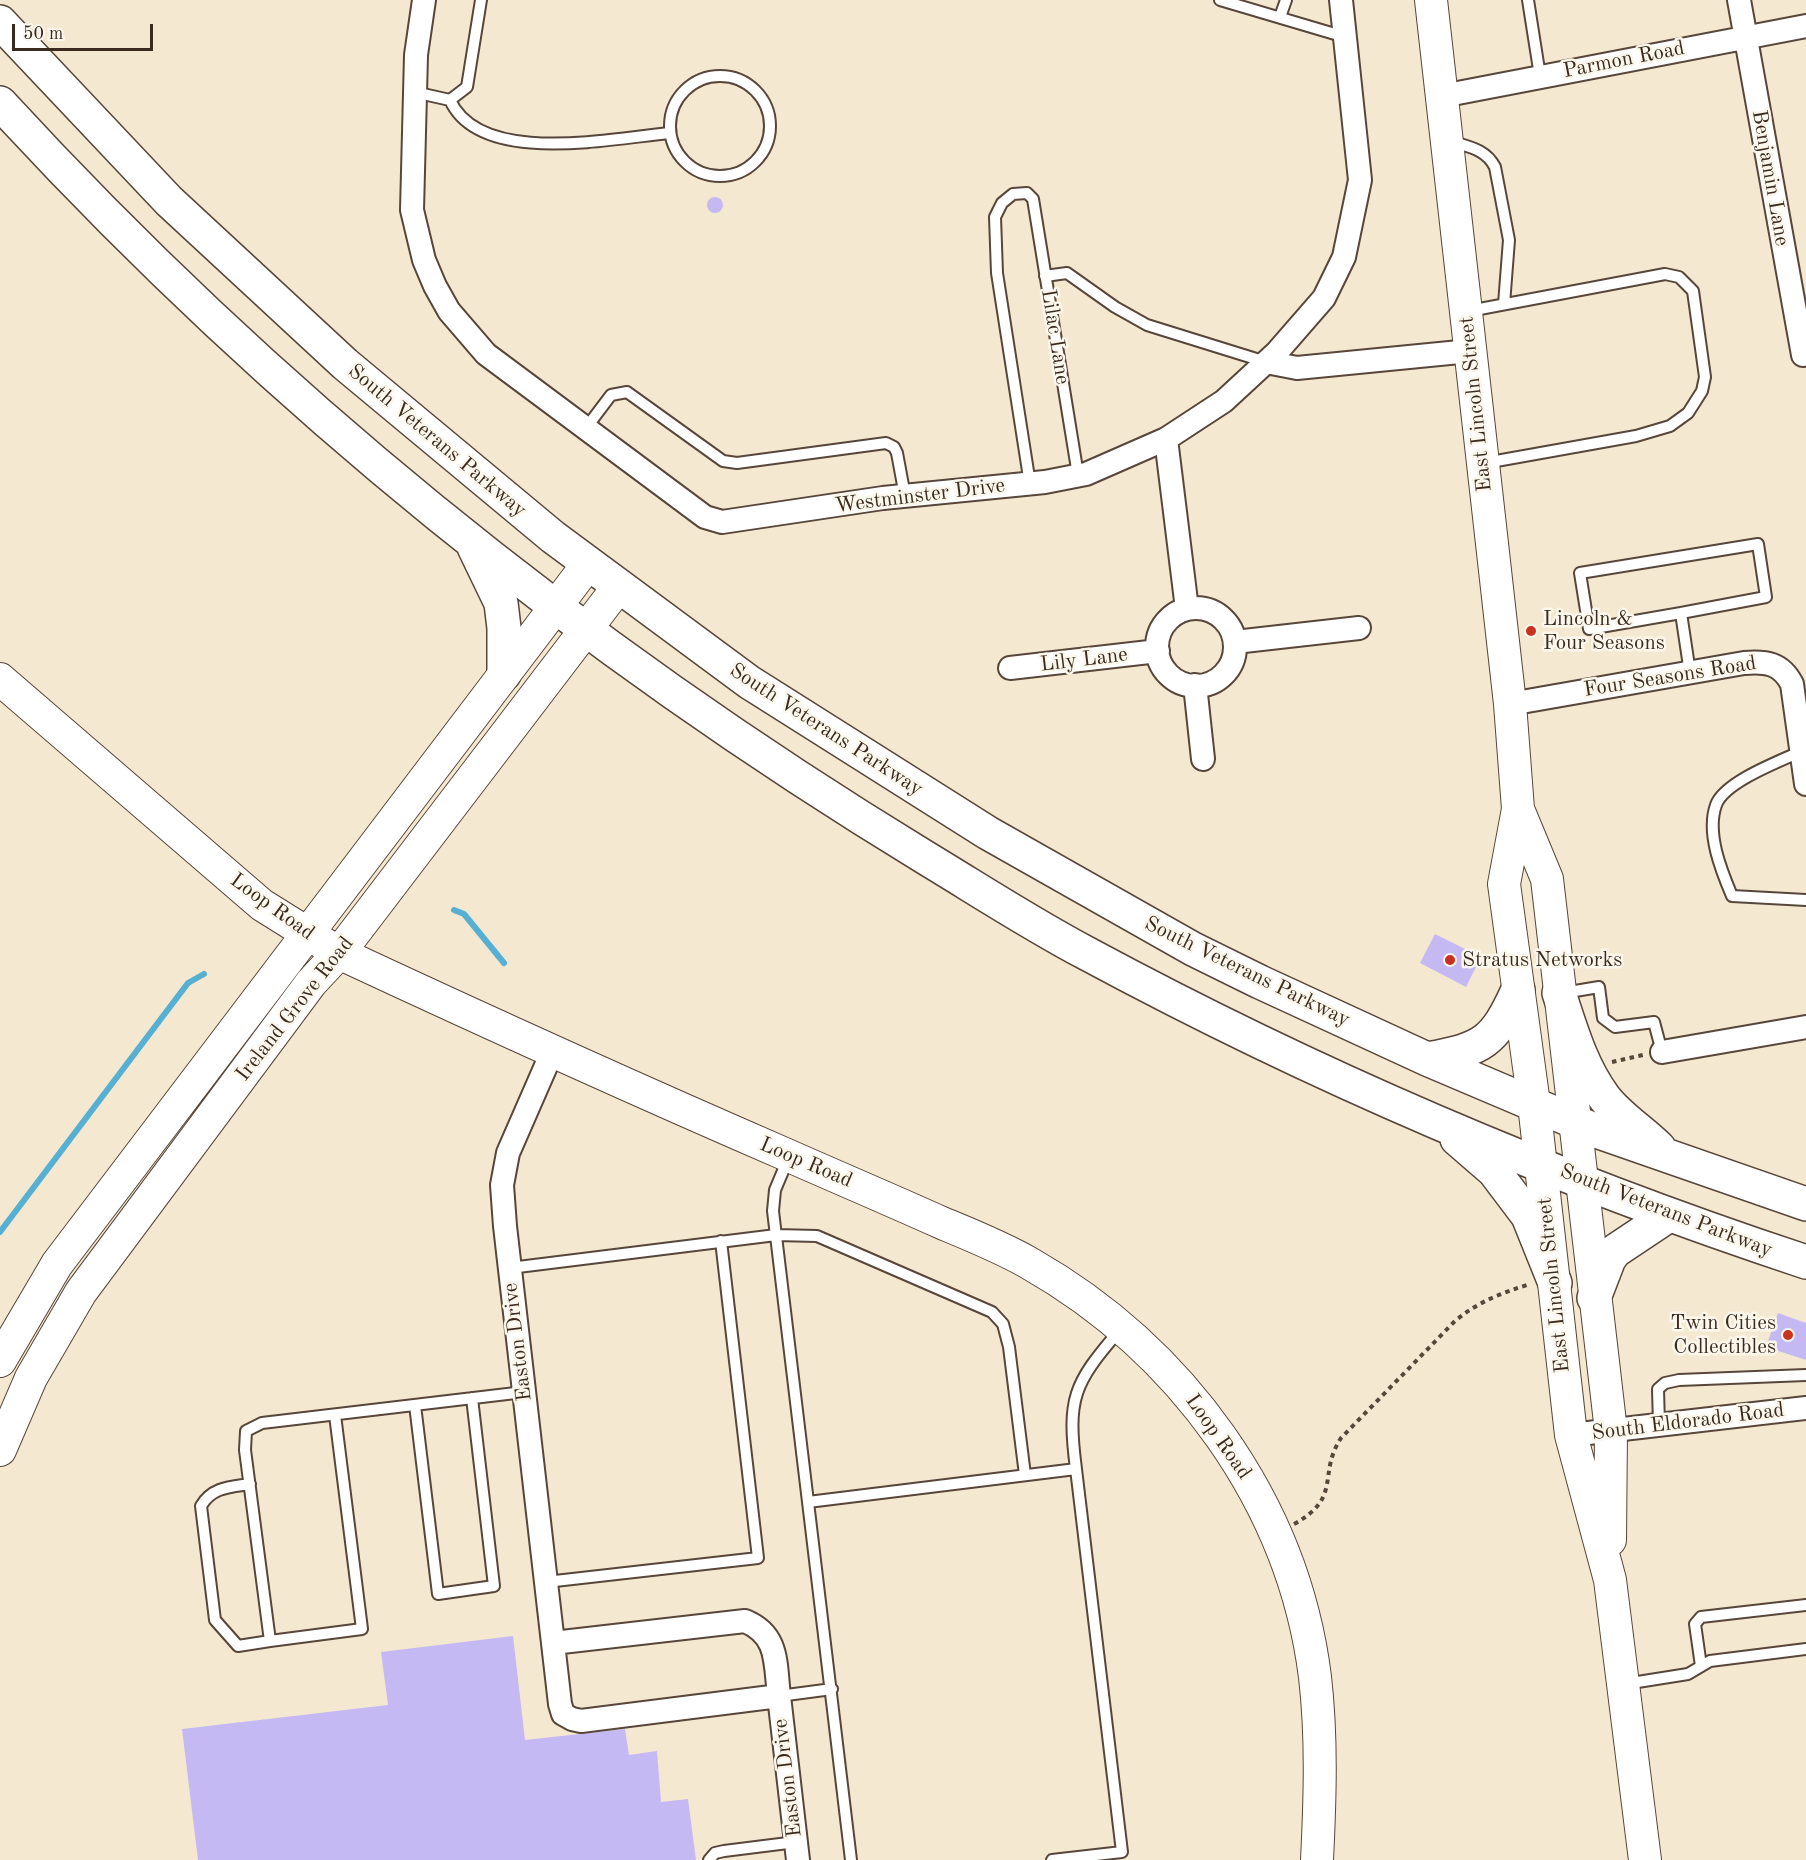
<!DOCTYPE html>
<html>
<head>
<meta charset="utf-8">
<style>
  body { margin:0 }
  #map { position:relative; width:1806px; height:1860px; overflow:hidden; background:#f5e8d0; font-family:"Old Standard TT",serif }
  canvas { display:block }
  .scale { position:absolute; left:12px; top:24px; width:141px; height:27px; box-sizing:border-box; border:3px solid #3b2a1e; border-top:0; padding-left:8px; font-size:18px; line-height:21px; white-space:nowrap; color:#3b2a1e; -webkit-text-stroke:4px #fbf7ec; paint-order:stroke }
</style>
</head>
<body>
<div id="map">
<canvas width="1806" height="1860"></canvas>
<div class="scale">50 m</div>
</div>
<script>
const ctx = document.querySelector('canvas').getContext('2d');
ctx.lineJoin = 'round';
function trace(path, color, width, dash) {
  ctx.strokeStyle = color;
  ctx.lineWidth = width;
  ctx.lineCap = dash ? 'butt' : 'round';
  ctx.setLineDash(dash || []);
  ctx.stroke(path);
}
function fill(path, color) {
  ctx.fillStyle = color;
  ctx.fill(path, 'evenodd');
}
function write(font, color, halo, rows, align = 'center') {
  ctx.font = font + ' "Old Standard TT",serif';
  ctx.lineWidth = 5;
  ctx.setLineDash([]);
  ctx.textBaseline = 'middle';
  ctx.strokeStyle = halo;
  ctx.fillStyle = color;
  for (const [text, x, y, turn = 0] of rows) {
    ctx.save();
    ctx.translate(x, y);
    ctx.rotate((+turn || 0) * Math.PI / 180);
    ctx.textAlign = isNaN(turn) ? turn : align;
    if (halo) ctx.strokeText(text, 0, 0);
    ctx.fillText(text, 0, 0);
    ctx.restore();
  }
}
trace(new Path2D(`
  M454 910 464 914 504 963
  M0 1232 188 983 204 974`), '#56b0d3', 6);
fill(new Path2D(`
  M707 205a8 8 0 1 1 16 0a8 8 0 1 1-16 0Z
  M1435 934 1481 957 1466 987 1420 963Z
  M1778 1313 1806 1323V1360L1766 1347Z
  M513 1636 525 1740 625 1729 629 1755 657 1751 661 1802 688 1799 696 1860H198L182 1729 388 1705 381 1652Z`), '#c4b9f3');
const lane = new Path2D(`
  M1220 0 1345 37
  M1528 0 1540 76
  M1280 17 1286 0
  M670 126a50 50 0 1 1 100 0a50 50 0 1 1-100 0Z
  M414 92 450 100 467 87 481 0
  M450 100C480 167 613 138 670 133
  M1450 141C1469 147 1486 149 1495 167L1509 240 1504 304
  M1045 276 1067 273 1115 307 1147 325 1266 362
  M1469 311 1665 274 1679 277 1693 291 1705 377 1702 391 1688 413 1670 426 1636 436 1485 463
  M586 428 611 395 627 392 723 461 737 463 886 443 894 447 897 453 905 496
  M1030 484 997 273 995 217 1002 203 1013 194 1027 193 1033 199 1078 475
  M1681 613 1589 629 1580 573 1758 544 1766 597 1681 613 1690 673
  M1802 751C1780 761 1724 782 1716 805 1706 833 1721 870 1732 896L1806 900
  M1563 993 1599 987 1603 1018 1615 1027 1654 1022 1662 1052
  M788 1159 775 1190 773 1211 808 1502 1076 1469C1067 1399 1073 1384 1119 1331
  M510 1268 776 1235 817 1236 992 1312 1003 1324 1009 1347 1025 1475
  M415 1405 438 1594 494 1586 472 1398
  M335 1415 362 1629 270 1641 245 1450 246 1431 262 1423 524 1392
  M1659 1425 1658 1389 1665 1383 1679 1380 1806 1375
  M250 1484C230 1487 212 1487 201 1506L215 1620 238 1646 270 1641
  M808 1502 851 1860
  M546 1582 758 1558 721 1241
  M1701 1666 1695 1624 1701 1617 1806 1605
  M1625 1684 1688 1674 1710 1661 1806 1649
  M779 1696 832 1689
  M709 1860 715 1853 724 1851 796 1842
  M1052 1860 1122 1852 1076 1469`);
const street = new Path2D(`
  M424 0 416 55 412 210 424 260 435 286 449 311 486 354 705 517 722 522 883 498 1045 482 1086 474 1166 439 1224 401 1277 352 1324 298 1344 257 1360 180 1341 0
  M1739 0 1803 355
  M1442 96 1806 26
  M1266 362 1297 368 1470 351
  M1166 439 1187 609
  M1157 647a39 39 0 1 1 78 0a39 39 0 1 1-78 0Z
  M1235 642 1359 628
  M1010 668 1158 651
  M1195 685 1203 759
  M1510 704 1744 663C1766 661 1781 663 1792 684L1806 784
  M553 1050 508 1153 502 1185 505 1226 560 1704 563 1714 572 1719 581 1721 779 1696C775 1663 779 1635 745 1621L553 1643
  M1662 1052 1806 1027
  M1571 1435 1806 1408
  M779 1696 798 1860`);
const secondary = new Path2D(`
  M1431 0 1510 704 1518 809 1504 884 1534 1104 1571 1435 1610 1580 1645 1860
  M0 679 262 905 339 953C487 1022 637 1090 787 1155 839 1178 891 1200 942 1223 971 1235 1001 1247 1029 1263 1180 1349 1293 1501 1315 1677 1322 1737 1320 1799 1317 1860
  M1518 809 1547 879 1611 1431 1610 1540
  M0 1361 57 1264 588 564
  M0 1450 31 1378 81 1292 311 983 339 953 619 586`);
const highway = new Path2D(`
  M0 22 169 201 345 364 553 537 749 682 988 833 1193 949 1260 982 1427 1059 1599 1132 1806 1204
  M0 103C271 398 584 650 926 858 979 890 1031 924 1086 953 1316 1077 1558 1180 1806 1262
  M474 547 501 603 504 628V674
  M1559 993C1571 1029 1581 1066 1604 1097 1618 1116 1642 1131 1659 1148
  M1427 1059C1483 1049 1494 1043 1518 990
  M1457 1139 1494 1171 1528 1216 1555 1283
  M1594 1298 1609 1259 1615 1251 1669 1215`);
trace(lane, '#574639', 14);
trace(street, '#574639', 26);
trace(secondary, '#574639', 34);
trace(highway, '#574639', 36);
trace(new Path2D(`
  M1612 1062 1643 1055
  M1294 1524C1343 1497 1317 1475 1341 1438L1455 1321C1479 1301 1502 1293 1530 1284`), '#574639', 4, [4.5, 4.5]);
trace(lane, '#fff', 10);
trace(street, '#fff', 22);
trace(secondary, '#fff', 32);
trace(highway, '#fff', 33);
for (const [x, y, r, color] of [
  [1531,631,6,"#c8321e"],
  [1450,960,6,"#c8321e"],
  [1788,1335,6,"#c8321e"]
]) {
  const dot = new Path2D();
  dot.arc(x, y, r, 0, 2 * Math.PI);
  ctx.fillStyle = color;
  ctx.fill(dot);
  trace(dot, '#fbf7ec', 2);
}
write('21px', '#3b2a1e', '#fbf7ec', [
  ["Parmon Road",1624,60,-11],
  ["Benjamin Lane",1770,178,80],
  ["Lilac Lane",1055,337,81],
  ["East Lincoln Street",1476,404,-96],
  ["South Veterans Parkway",437,441,40],
  ["Westminster Drive",920,496,-7],
  ["Lily Lane",1084,660,-7],
  ["Four Seasons Road",1670,677,-9],
  ["South Veterans Parkway",826,730,33],
  ["Loop Road",272,907,36],
  ["South Veterans Parkway",1247,972,26],
  ["Ireland Grove Road",295,1009,-52],
  ["Loop Road",806,1163,23],
  ["South Veterans Parkway",1666,1211,21],
  ["East Lincoln Street",1554,1285,-96],
  ["Easton Drive",518,1342,-97],
  ["South Eldorado Road",1688,1422,-7],
  ["Loop Road",1218,1437,55],
  ["Easton Drive",788,1778,-97]
]);
write('21px', '#3b2a1e', '#fbf7ec', [
  ["Lincoln &",1543,619],
  ["Four Seasons",1543,643],
  ["Stratus Networks",1462,960],
  ["Twin Cities",1776,1323,"right"],
  ["Collectibles",1776,1347,"right"]
], 'left');
</script>
</body>
</html>
